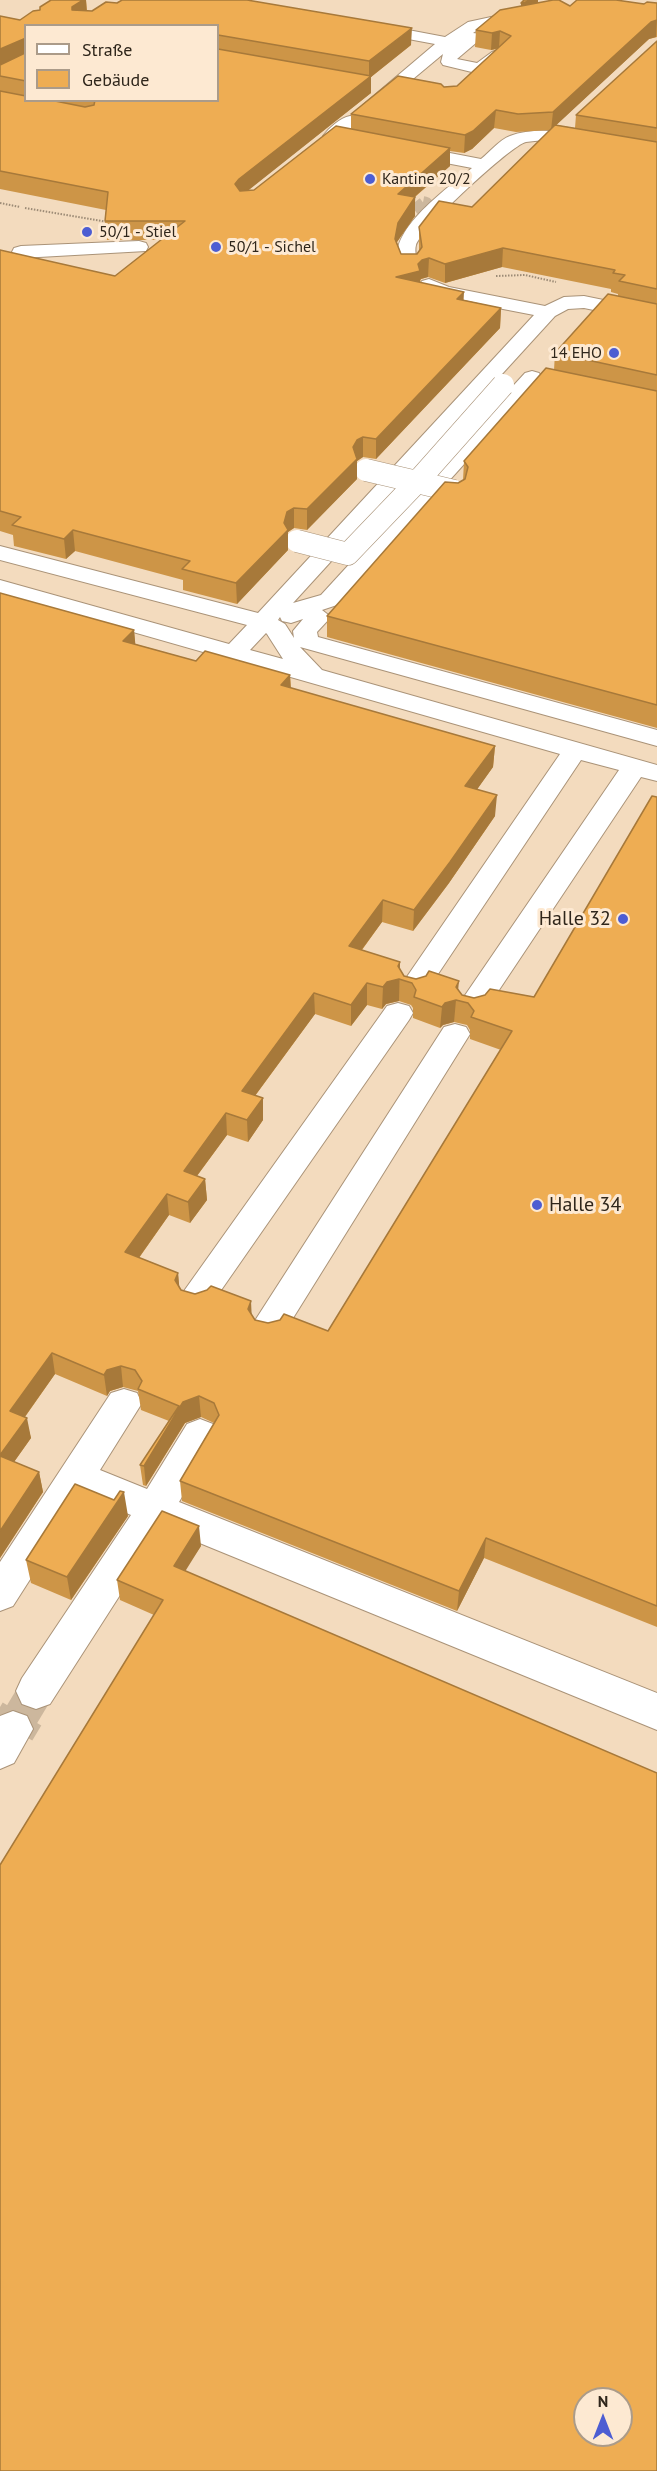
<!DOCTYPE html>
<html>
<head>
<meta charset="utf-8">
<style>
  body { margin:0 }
  #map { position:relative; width:657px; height:2471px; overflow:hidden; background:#f3dbbe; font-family:"PT Sans",sans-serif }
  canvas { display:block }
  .legend { position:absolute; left:24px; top:24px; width:195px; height:78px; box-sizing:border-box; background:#fde9d2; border:2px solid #ab9b89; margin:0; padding:8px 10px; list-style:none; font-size:18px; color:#2f261b }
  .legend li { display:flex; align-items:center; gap:12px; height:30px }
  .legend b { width:30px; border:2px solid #ab9b89 }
  .north { position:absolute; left:573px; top:2387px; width:60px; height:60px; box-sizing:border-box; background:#fde9d2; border:2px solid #ab9b89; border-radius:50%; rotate:0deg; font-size:16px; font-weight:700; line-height:24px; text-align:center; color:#2f261b }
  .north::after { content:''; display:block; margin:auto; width:21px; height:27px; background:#4d5dd2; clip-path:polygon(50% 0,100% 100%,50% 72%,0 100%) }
</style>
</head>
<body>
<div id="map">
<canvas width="657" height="2471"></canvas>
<ul class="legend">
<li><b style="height:8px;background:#fff"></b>Straße</li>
<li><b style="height:16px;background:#eead53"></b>Gebäude</li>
</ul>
<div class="north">N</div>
</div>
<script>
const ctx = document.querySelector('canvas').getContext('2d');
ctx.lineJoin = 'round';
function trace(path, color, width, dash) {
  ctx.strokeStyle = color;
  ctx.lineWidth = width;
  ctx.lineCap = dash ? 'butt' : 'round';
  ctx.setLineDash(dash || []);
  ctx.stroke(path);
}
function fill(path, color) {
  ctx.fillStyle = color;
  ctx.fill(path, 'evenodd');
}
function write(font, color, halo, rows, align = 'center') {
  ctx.font = font + ' "PT Sans",sans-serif';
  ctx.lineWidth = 6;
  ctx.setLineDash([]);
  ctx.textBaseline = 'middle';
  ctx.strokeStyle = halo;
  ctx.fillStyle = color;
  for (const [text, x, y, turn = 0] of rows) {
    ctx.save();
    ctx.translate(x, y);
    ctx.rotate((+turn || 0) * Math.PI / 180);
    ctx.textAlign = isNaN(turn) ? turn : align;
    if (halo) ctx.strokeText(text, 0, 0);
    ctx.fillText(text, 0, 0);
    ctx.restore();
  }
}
trace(new Path2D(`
  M398 200 425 205 416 212`), '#ccb79d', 17, [17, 8]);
trace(new Path2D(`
  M21 1716 36 1691`), '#ccb79d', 35, [35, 18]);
trace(new Path2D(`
  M13 1729 22 1714`), '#ccb79d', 45, [45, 22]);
const minor = new Path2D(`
  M528 9 536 14 533 17 479 29 473 33 481 34 483 37 457 59 477 63 492 52 498 50 506 55 486 72 480 74 443 65 441 62 443 54 377 109H365L363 105 435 44 360 30 358 27 360 24 366 22 445 37 468 22Z
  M350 116 356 117 358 121 346 133 481 159C490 152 499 140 510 136 547 121 618 142 657 149V159C621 153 561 135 526 142 511 145 421 229 416 245 414 252 417 260 419 267L416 271H402C378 236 448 188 472 168L326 140 323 136C329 128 340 118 350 116Z
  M139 241 146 243 148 247 146 251 21 258 14 256 12 252 14 248 21 246Z
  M429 279 449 287 545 306 564 297 584 296 657 311V323L584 308 568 309 555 316 293 603 321 595 525 373 532 371 539 373 542 377 539 381 337 605 322 610 331 617 317 632 318 637 657 730V746L300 647 322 670 657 765V781L641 777 483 1014 472 1017 461 1014 457 1007 619 770 581 760 424 995 414 998 404 995 399 988 404 981 560 754 0 594V580L229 644 247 625 0 560V546L258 613 534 315 436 296 422 289 419 285 422 281ZM280 617 282 621 291 623 303 619 293 631 294 638 285 624 278 620ZM266 633 267 634 283 659 250 650Z
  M398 1003 409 1006 413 1013 409 1020 208 1309 196 1313 184 1309 179 1300 184 1291 387 1006Z
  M455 1024 466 1027 470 1034 280 1339 268 1342 256 1339 251 1329 256 1319 444 1027Z
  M124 1389 137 1393 142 1403 100 1470 147 1489 187 1424 200 1419 213 1424 218 1434 179 1502 657 1693V1730L163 1528 50 1704 36 1709 22 1704 16 1691 22 1678 131 1515 84 1495 13 1606 0 1611V1562L111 1393Z
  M13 1711 27 1716 33 1729 14 1763 0 1769V1716Z`);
trace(minor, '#aa9378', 2);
trace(new Path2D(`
  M0 203 20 207
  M25 208 108 222
  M496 276 525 275 556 282`), '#9c8b76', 2, [1.5, 1.5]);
fill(minor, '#fff');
const minorBridge = new Path2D(`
  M366 470 417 482 503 385
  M297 541 348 554 417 482 454 491`);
trace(minorBridge, '#aa9378', 23, []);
trace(minorBridge, '#fff', 22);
fill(new Path2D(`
  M51 0H86L87 11 411 45 371 77V93L248 190H254L351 129V114L444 87 457 86 497 49 491 50 475 47 476 30 521 6V3L524 0H538V3L570 6 657 3V37L649 39 556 125 575 128 576 115 657 41V728L327 637V616L458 483 463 480 464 461 554 370 555 353 618 296V294L611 292V289L502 267 445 283 428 277 421 279 420 282 464 300 501 308 500 328 376 459 363 457 357 461V479L307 530 294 528 288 532V550L237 604 183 590V580L75 551 66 559 14 546 13 535 0 531V250L115 276 161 240H107L105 221 106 210 0 189V16L20 20 40 10ZM26 26 218 100H26ZM494 128 516 132 550 130 472 207 419 227V251L417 254H401L397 242 415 216V197L450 166V151L464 153 472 149Z
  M0 593 134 630 135 644 196 661 290 675 291 688 495 746 493 767 477 789 495 816 449 883 413 931 382 922 362 950 400 962V970L404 976 458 989 462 995 474 998 534 997 657 797V1627L484 1558 457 1611 182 1501 180 1481 214 1423 201 1417 185 1423 146 1486 143 1485 140 1465 169 1421 141 1410 138 1391 123 1387 110 1391 107 1396 55 1374 25 1417 31 1438 14 1462 39 1472 43 1492 0 1558ZM399 1001 411 1005 413 1008V1018L440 1028 443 1025 454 1022 467 1025 470 1030V1039L501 1050 328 1331 268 1323 255 1320 252 1315 181 1290 179 1287 178 1273 139 1258 169 1215 190 1223 207 1200 205 1179 197 1176 227 1135 248 1142 263 1120V1098L255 1096 315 1014 351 1026 367 1005 382 1009 386 1004Z
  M128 1516 71 1600 31 1583 26 1560Z
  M201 1546 154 1615 120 1600 117 1580Z`), '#cd9547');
fill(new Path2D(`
  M83 0H86L87 15 72 10V7Z
  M534 0H538V5L521 9V3Z
  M657 20 656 37 649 39 551 130 553 112 651 22Z
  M412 28 411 45 371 77V93L240 197 235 184 239 179 369 77V61Z
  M500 31 499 48 491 50 492 33Z
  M26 38V56L0 68V49Z
  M496 110 494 128 472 149 464 153 465 135Z
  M450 148V166L397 212 398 194Z
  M415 197V216L397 242 395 258V239L398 223Z
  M503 248 502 267 445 283V264Z
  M429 258 428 277 421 279 420 280V290L396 277 418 264 422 260Z
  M464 292 463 311 457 299Z
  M501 308 500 328 376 459V439Z
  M363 437V457L357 461V479L307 530V509L353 447 357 440Z
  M294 508V528L288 532V550L237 604 236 583 284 523 287 512Z
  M73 530 75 551 66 559 64 539Z
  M134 630 136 651 123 641Z
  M290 675 291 696 281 685Z
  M495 746 493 767 464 808 465 786Z
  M497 795 495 816 449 883 413 931 414 910Z
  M383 900 382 922 349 967V946Z
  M400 962 399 1001 386 1004 382 1009 383 987Z
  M459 981 457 1001 456 1000 454 1022 443 1025 440 1028 442 1007 456 987Z
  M367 983V1005L351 1026V1005Z
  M314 993 315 1014 243 1112 242 1091Z
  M263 1098V1120L248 1142 247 1120Z
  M226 1113 227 1135 185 1192 184 1171Z
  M205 1179 207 1200 190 1223 188 1202Z
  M167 1194 169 1215 128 1273 125 1252Z
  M178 1273 180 1294 175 1280Z
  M251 1301 252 1322 248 1309Z
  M52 1353 55 1374 14 1432 10 1411Z
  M121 1366 123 1387 110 1391 107 1396 104 1375 107 1370Z
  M199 1396 201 1417 185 1423 146 1486 144 1466 183 1402Z
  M27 1418 31 1438 4 1476 0 1455Z
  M39 1472 43 1492 0 1558V1531Z
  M124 1492 128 1516 71 1600 67 1577Z
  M199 1526 201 1546 176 1586 174 1566Z
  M486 1538 484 1558 457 1611 459 1591Z`), '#a7793a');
const building = new Path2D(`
  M51 0H83L72 7V10L92 11 106 2 117 3 122 0H247L412 28 369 61 218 35V26H26V38L0 49V16L20 20 33 11 40 10V7Z
  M524 0H534L521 3Z
  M553 0H559L570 6 577 0H616L644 4 647 2 657 3V20L651 22 553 112 518 114 496 110 473 131 465 135 351 114 398 76 441 84 444 87 457 86 511 36 500 31 492 33 476 30 500 10Z
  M657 41V128L576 115Z
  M26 47V81L0 76V65L25 53Z
  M218 49 371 76 239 179 235 184 240 191 254 190 336 126 450 148 398 194 415 197 398 223 395 239 401 254H417L422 247 419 227 439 201 472 207 555 125 657 142V289L619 281 625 275 613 273 615 270 503 248 445 264 429 258 422 260 418 264 420 271 396 277 464 292 457 299 501 308 376 439 363 437 357 440 353 447 357 459 307 509 294 508 287 512 284 523 288 530 236 583 182 569 190 561 73 530 64 539 12 525 21 517 0 511V250L115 276 185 221H105L108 192 0 171V91L26 96V100H50L85 107 94 105 95 100H218Z
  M608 294 657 304V375L555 353Z
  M546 368 657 391V705L327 616 445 482 458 483 465 479 468 467 464 461Z
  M0 593 134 630 123 641 196 661 205 651 290 675 281 685 495 746 465 786 497 795 450 862 414 910 383 900 349 946 400 962 398 966 404 976 416 979 426 976 429 971 459 981 456 987 462 995 474 998 485 995 490 989 534 997 652 796 657 797V1606L486 1538 459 1591 180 1481 219 1415 214 1403 199 1396 183 1402 144 1466 140 1465 179 1406 138 1389 142 1381 135 1370 121 1366 107 1370 104 1375 52 1353 10 1411 27 1418 0 1455ZM399 979 412 983 416 990 414 997 442 1007 445 1003 456 1000 468 1003 474 1011 471 1017 512 1031 328 1331 284 1314 280 1320 268 1323 255 1320 248 1309 251 1301 211 1286 207 1290 195 1294 181 1290 175 1280 178 1273 125 1252 167 1194 188 1202 205 1179 184 1171 226 1113 247 1120 263 1098 242 1091 314 993 351 1005 367 983 383 987 387 982Z
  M0 1456 39 1472 0 1531Z
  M75 1484 114 1500 120 1491 124 1492 67 1577 26 1560Z
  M162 1511 199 1526 174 1566 657 1773V2471H0V1865L163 1600 117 1580ZM585 2399H621V2435H585Z`);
fill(building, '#eead53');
trace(building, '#a7793a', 1.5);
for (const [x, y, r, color] of [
  [370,179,6,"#4d5dd2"],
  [87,232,6,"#4d5dd2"],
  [216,247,6,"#4d5dd2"],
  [614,353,6,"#4d5dd2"],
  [623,919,6,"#4d5dd2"],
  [537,1205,6,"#4d5dd2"]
]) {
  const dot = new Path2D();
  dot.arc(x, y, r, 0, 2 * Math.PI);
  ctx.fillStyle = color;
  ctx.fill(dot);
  trace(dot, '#fde9d2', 2);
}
write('16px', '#2f261b', '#fde9d2', [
  ["Kantine 20/2",382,179],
  ["50/1 - Stiel",99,232],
  ["50/1 - Sichel",228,247],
  ["14 EHO",602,353,"right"]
], 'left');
write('20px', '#2f261b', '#fde9d2', [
  ["Halle 32",611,919],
  ["Halle 34",549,1205,"left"]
], 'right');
</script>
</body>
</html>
